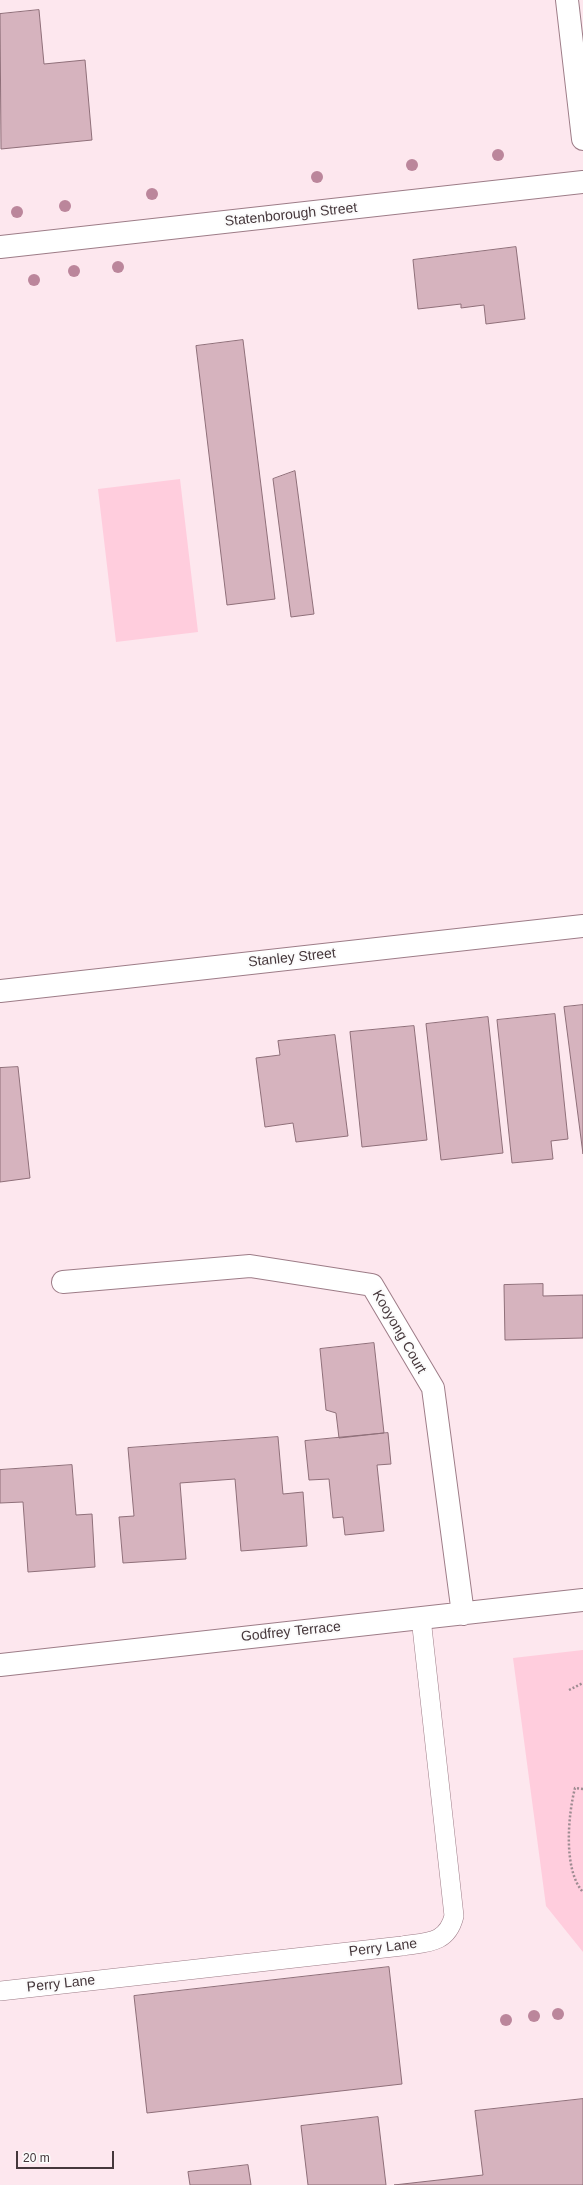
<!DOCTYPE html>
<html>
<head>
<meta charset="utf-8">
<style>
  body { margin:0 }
  #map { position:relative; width:583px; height:2185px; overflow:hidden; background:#fde7ee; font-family:Arial,sans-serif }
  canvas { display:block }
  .scale { position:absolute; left:16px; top:2151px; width:98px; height:18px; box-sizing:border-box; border:2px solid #45373b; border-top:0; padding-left:5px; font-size:12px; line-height:14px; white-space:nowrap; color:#45373b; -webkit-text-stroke:3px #fbfbfb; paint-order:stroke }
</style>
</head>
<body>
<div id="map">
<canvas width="583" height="2185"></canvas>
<div class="scale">20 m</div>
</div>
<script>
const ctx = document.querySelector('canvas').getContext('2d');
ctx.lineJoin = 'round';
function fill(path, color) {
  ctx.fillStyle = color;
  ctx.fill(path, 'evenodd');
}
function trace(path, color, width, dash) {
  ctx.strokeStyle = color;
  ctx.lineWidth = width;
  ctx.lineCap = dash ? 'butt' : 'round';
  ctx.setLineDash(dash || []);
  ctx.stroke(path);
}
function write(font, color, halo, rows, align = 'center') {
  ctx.font = font + ' Arial,sans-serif';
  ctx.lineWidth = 4;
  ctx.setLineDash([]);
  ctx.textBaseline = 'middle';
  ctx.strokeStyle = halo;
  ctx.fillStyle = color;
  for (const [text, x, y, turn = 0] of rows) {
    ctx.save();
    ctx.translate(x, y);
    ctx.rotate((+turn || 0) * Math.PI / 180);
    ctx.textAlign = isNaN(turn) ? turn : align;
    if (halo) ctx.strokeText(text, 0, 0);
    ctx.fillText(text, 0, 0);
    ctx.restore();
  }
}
fill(new Path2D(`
  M180 479 198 632 116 642 98 489Z
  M583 1650V1952L546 1906 513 1658Z`), '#ffcddd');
const building = new Path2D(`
  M39 10 44 64 85 60 92 140 1 149 0 14Z
  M516 247 525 319 486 324 484 305 461 308V304L418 309 413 260Z
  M243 340 275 599 227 605 196 346Z
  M295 471 314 614 291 617 273 479Z
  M583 1005V1154L564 1007Z
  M555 1014 568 1139 551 1141 553 1159 512 1163 497 1020Z
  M488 1017 503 1153 441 1160 426 1024Z
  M414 1026 427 1140 362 1147 350 1032Z
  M335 1035 348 1136 296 1142 293 1123 265 1127 256 1058 280 1055 278 1041Z
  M18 1067 30 1178 0 1182V1068Z
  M543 1284V1296L583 1295V1338L505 1340 504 1285Z
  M374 1343 384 1433 339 1438 336 1413 326 1410 320 1349Z
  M388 1433 391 1464 377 1465 384 1531 345 1535 343 1517 333 1518 329 1479 309 1480 305 1441Z
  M278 1437 283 1494 303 1492 307 1546 241 1551 235 1479 180 1483 186 1559 123 1563 119 1517 134 1516 128 1448Z
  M72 1465 76 1515 92 1514 95 1567 28 1572 23 1502 0 1503V1470Z
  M389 1967 402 2084 147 2113 134 1996Z
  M583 2099V2185H394L483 2175 475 2111Z
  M378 2117 386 2185H308L301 2126Z
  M248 2165 251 2185H190L188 2172Z`);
fill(building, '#d6b3be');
trace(building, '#8f6f79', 1);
const lane = new Path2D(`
  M0 1991 402 1946C427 1942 447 1944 454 1916L421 1618`);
const street = new Path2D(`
  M567 0 583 139
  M0 247 583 182
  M0 991 583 926
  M63 1282 250 1266 372 1285 433 1388 463 1614
  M0 1665 583 1600`);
trace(lane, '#9d7c87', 20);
trace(street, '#9d7c87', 24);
trace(new Path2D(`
  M569 1690 583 1683
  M583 1789 575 1788C568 1815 563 1870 583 1892`), '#9e8c92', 2.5, [2, 2]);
trace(lane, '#fff', 19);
trace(street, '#fff', 22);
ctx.fillStyle = '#bb869b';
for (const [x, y] of [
  [498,155],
  [412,165],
  [317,177],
  [152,194],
  [65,206],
  [17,212],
  [118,267],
  [74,271],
  [34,280],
  [558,2014],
  [534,2016],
  [506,2020]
]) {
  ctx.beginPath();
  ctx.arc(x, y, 6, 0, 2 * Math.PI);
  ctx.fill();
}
write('14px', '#45373b', '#fbfbfb', [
  ["Statenborough Street",291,215,-6],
  ["Stanley Street",292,958,-6],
  ["Kooyong Court",399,1332,60],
  ["Godfrey Terrace",291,1632,-6],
  ["Perry Lane",383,1948,-7],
  ["Perry Lane",61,1984,-6]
]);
</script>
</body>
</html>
